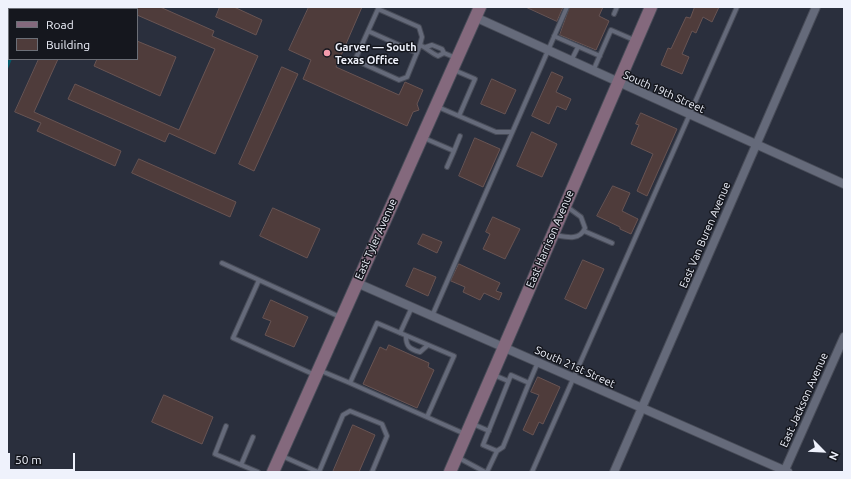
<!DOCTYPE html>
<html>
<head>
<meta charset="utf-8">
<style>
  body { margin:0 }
  #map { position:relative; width:851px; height:479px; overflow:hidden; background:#2a2f3d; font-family:Ubuntu,sans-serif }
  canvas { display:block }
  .frame { position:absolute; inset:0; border:8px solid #eff2fc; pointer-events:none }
  .legend { position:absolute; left:8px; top:8px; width:130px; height:52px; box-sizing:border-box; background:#15171e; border:1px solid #6c6f77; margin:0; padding:5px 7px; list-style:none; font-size:12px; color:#eff2fc }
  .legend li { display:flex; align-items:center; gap:8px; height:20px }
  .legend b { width:20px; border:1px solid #6c6f77 }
  .north { position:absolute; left:803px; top:431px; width:40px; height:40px; -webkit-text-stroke:3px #15171e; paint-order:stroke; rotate:114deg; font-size:11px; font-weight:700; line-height:16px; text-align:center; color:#eff2fc }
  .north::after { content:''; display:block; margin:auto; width:14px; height:18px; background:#eff2fc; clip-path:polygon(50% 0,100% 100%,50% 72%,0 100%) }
  .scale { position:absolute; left:8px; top:453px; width:67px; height:18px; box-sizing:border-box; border:2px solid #eff2fc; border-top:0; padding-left:5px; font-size:12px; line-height:14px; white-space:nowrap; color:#eff2fc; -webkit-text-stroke:3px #15171e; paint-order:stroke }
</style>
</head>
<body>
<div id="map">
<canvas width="851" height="479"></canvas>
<div class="frame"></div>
<ul class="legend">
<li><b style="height:5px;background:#84697d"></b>Road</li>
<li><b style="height:11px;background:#4f3c3b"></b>Building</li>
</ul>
<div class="north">N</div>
<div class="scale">50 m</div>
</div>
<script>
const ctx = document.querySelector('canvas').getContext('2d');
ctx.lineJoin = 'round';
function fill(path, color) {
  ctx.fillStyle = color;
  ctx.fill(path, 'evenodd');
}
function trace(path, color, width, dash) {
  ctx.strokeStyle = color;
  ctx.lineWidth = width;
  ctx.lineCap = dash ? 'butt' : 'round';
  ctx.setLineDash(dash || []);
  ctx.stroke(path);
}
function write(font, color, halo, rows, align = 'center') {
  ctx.font = font + ' Ubuntu,sans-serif';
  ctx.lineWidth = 3;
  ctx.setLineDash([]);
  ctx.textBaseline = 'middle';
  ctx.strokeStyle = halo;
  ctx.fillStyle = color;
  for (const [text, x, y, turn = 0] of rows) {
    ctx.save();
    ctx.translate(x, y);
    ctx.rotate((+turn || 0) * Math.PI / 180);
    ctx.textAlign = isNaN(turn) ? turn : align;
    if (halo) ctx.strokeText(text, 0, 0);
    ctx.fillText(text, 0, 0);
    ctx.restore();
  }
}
fill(new Path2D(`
  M7 7H35L34 9H9V59H12L7 71Z`), '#035969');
const building = new Path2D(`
  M137 7H160L214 31 212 36 258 56 215 154 169 133 165 142 68 99 75 84 179 130 215 49 137 15Z
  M220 7H234L262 20 256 35 216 17Z
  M309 7H362L336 67 399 95 405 82 423 90 417 104 419 110 413 112 407 126 303 79 311 60 289 50Z
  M526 7H563L557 21Z
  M570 7H603L599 16 609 21 596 50 560 35Z
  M695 7H719L712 22 703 17 696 33 692 31 682 54 689 57 682 74 661 65 668 48 671 49 686 17 690 18Z
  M137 41 176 57 160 96 94 66 97 59H137Z
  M39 59H58L34 112 121 151 115 166 37 131 41 123 15 112Z
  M282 67 298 74 254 171 239 164Z
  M552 72 563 77 556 92 571 99 566 110 557 106 549 124 532 116Z
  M492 79 516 90 505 114 481 104Z
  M641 113 677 129 647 196 637 191 653 154 631 144 639 125 636 124Z
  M532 132 557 144 542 177 517 166Z
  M475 138 500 149 483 187 459 176Z
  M139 159 236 202 230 217 132 173Z
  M613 186 630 193 622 211 638 219 631 234 620 229V227L597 216Z
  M273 208 320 229 307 258 260 236Z
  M493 217 520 229 505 259 483 249 490 234 486 232Z
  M423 234 442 242 437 253 418 244Z
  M583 260 604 269 586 309 565 299Z
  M459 264 500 283 496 291 502 293 499 300 484 293 480 300 463 292 465 287 451 281Z
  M414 268 436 277 428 296 406 286Z
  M271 300 308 317 294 347 265 335 271 321 263 318Z
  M389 345 429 363 428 367 434 370 417 408 363 384 380 347 386 350Z
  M538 377 560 387 543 424 539 422 533 435 523 430 539 395 531 392Z
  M164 395 213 417 202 444 152 422Z
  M353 425 375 435 359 472H333Z`);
fill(building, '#4f3c3b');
trace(building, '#685453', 1);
const service = new Path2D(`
  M614 14 617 7
  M368 31 417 53
  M554 36 600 56
  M420 45 407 77 399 80 355 60 378 9 419 27 422 37 420 45C427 48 431 53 438 56L444 53
  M426 47 432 45 442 49 444 53 456 58
  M571 61 578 47
  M454 70 475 79 459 116
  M593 71 611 30 634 40
  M438 107 496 132H512
  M424 138 454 151 460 136
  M447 167 454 151
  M584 231 612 243
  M555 235C566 237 580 241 585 228L581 217 566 206
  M222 263 259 280
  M432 316 567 7
  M400 333 412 307
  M406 336C406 346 409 349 420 352L428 345
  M319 370 350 383
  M315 375 233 338 259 280 340 317
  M494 375 508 381
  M427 417 454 356 377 323 350 383 465 434
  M473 424 489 431
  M226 426 215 454 258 472
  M497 451 483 445 511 375 529 383 538 362
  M282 456 318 472
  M457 457 485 472
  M241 465 253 437
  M319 472 343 415 350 411 382 424 387 436 372 472
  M487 472 497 451 503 447 529 383
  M532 472 737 7`);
const minor = new Path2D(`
  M475 17 844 184
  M357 283 788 472
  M614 472 816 7
  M784 472 844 337`);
const secondary = new Path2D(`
  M273 472 480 7
  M450 472 651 7`);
trace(service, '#484c58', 6);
trace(minor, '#484c58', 10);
trace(secondary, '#484c58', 14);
trace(service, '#656a7a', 4);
trace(minor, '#656a7a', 8);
trace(secondary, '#84697d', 12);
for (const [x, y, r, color] of [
  [327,53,4,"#f39aab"]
]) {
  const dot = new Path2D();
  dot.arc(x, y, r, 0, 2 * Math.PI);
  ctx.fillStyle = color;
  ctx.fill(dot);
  trace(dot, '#15171e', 1.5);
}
write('bold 11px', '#eff2fc', '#15171e', [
  ["Garver — South",335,47],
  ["Texas Office",335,60]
], 'left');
write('11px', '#eff2fc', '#15171e', [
  ["South 19th Street",664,92,24],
  ["East Van Buren Avenue",705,235,-67],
  ["East Tyler Avenue",376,239,-66],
  ["East Harrison Avenue",550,239,-67],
  ["South 21st Street",575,367,24],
  ["East Jackson Avenue",804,400,-66]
]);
</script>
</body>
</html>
